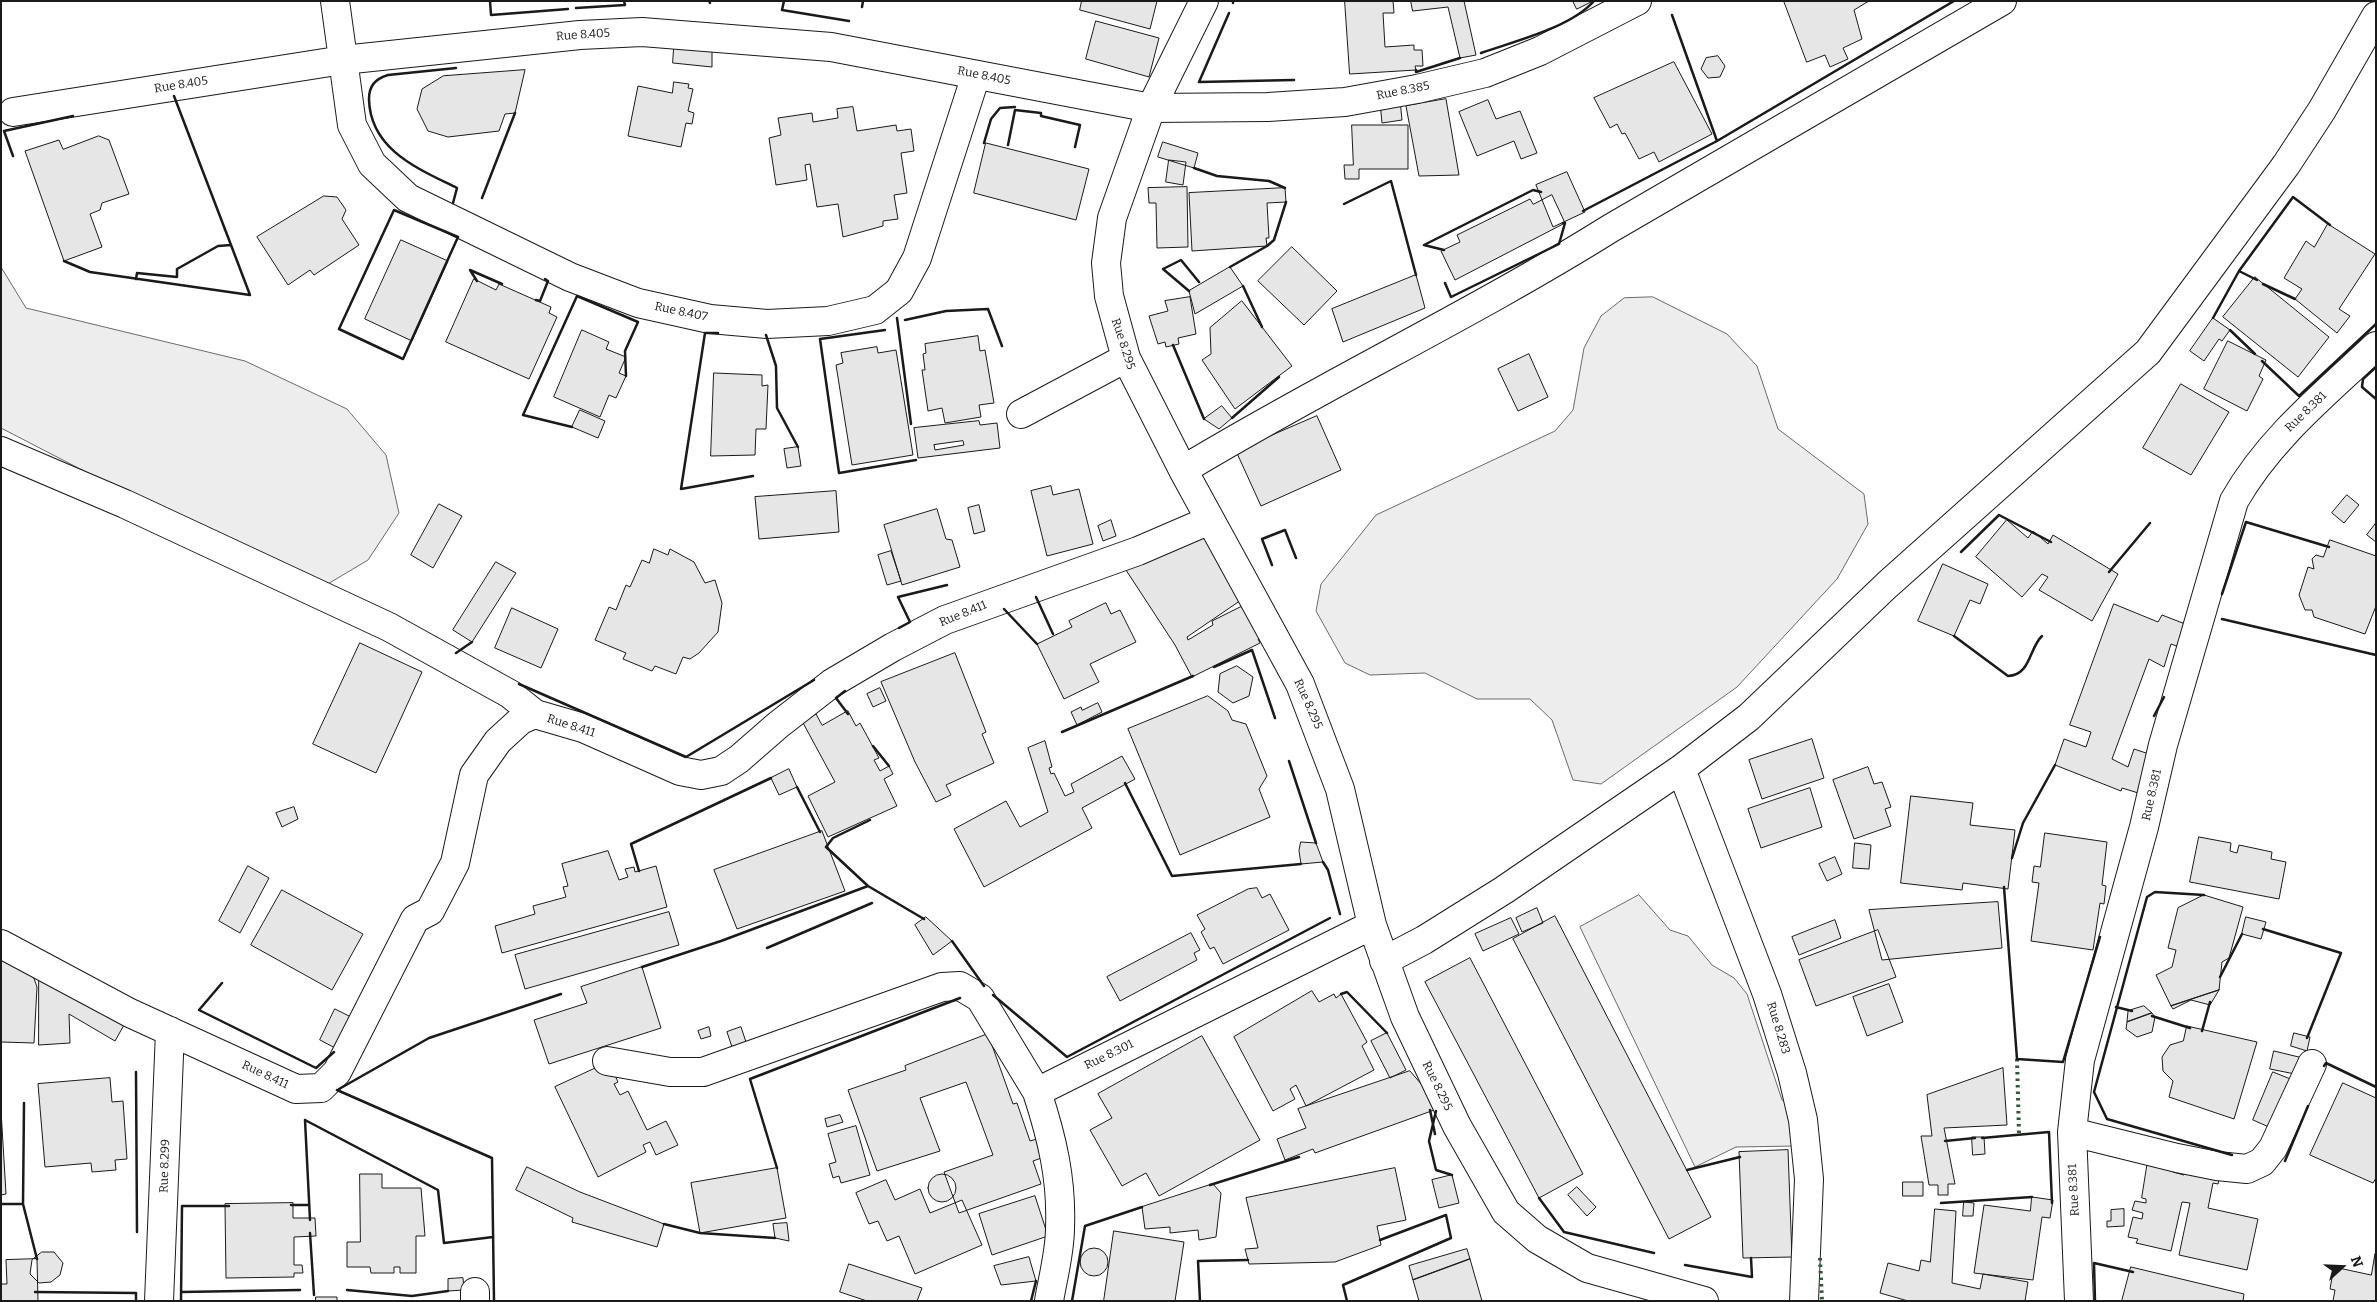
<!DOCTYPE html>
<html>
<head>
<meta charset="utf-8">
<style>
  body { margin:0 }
  #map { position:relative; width:2377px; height:1302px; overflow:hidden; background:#fff; font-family:Bitter,serif }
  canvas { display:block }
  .frame { position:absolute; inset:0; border:2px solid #1a1a1a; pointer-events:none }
  .north { position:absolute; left:2317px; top:1242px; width:50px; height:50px; -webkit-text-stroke:4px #fff; paint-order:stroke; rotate:70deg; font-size:14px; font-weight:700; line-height:20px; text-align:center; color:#1a1a1a }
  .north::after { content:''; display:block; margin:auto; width:18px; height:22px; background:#1a1a1a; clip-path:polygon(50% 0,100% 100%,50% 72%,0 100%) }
</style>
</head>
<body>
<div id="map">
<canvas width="2377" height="1302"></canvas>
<div class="frame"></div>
<div class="north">N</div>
</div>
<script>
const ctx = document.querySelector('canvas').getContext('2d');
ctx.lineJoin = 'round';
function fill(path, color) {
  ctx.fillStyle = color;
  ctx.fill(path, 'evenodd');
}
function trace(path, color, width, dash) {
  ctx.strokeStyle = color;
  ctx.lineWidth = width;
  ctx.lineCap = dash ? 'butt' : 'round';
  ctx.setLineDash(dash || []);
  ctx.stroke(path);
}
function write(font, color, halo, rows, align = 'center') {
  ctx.font = font + ' Bitter,serif';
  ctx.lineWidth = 4;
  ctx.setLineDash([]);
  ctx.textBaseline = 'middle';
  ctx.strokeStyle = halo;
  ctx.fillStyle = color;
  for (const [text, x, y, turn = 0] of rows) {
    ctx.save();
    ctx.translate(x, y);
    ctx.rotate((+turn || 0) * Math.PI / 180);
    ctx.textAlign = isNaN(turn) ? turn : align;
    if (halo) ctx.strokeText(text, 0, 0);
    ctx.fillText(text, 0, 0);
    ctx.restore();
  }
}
const built = new Path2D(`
  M1 267 26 308 245 361 347 409 386 455 399 513 368 560 316 591 1 428Z
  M1653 297 1727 334 1757 366 1778 429 1864 494 1868 524 1837 579 1737 687 1601 784 1573 780 1552 720 1530 699H1477L1425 673 1370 675 1345 663 1316 611 1321 584 1376 515 1555 431 1573 410 1584 348 1601 316 1624 298Z
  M1639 895 1670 930 1688 936 1712 965 1734 978 1747 994 1782 1100 1794 1105 1796 1146 1736 1147 1695 1167 1580 927Z`);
fill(built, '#ededed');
trace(built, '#6a6a6a', 1);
const building = new Path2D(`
  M1082 1H1157L1150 29 1080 10Z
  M1345 1H1393L1394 13H1383L1385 47 1414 45V50H1422L1423 66H1415L1416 70 1350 74Z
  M1411 1H1464L1476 55 1460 58 1448 7 1413 11Z
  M1573 1H1593L1577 9Z
  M1784 1H1869L1854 10 1862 39 1843 48 1848 59 1830 67 1825 55 1807 62Z
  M1096 21 1159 38 1149 77 1086 59Z
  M674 48H712V67L673 63Z
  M1718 56 1725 66 1720 77 1708 78 1701 69 1706 58Z
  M1674 62 1712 134 1659 162 1654 152 1639 159 1625 133 1622 134 1617 124 1610 128 1594 98Z
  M525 70 515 113 505 114 499 131 448 137 428 131 417 109 422 89 443 76Z
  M674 82 689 84 688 88 693 89 688 111 694 113 692 124 686 123 681 147 628 136 638 86 672 93Z
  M1446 99 1459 175 1419 176 1406 106Z
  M1400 100 1402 120 1382 123 1380 102Z
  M1488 100 1496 119 1520 111 1537 153 1521 159 1514 141 1477 156 1459 112Z
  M853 107 857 131 896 125 897 131 911 129 914 151 901 153 907 193 894 195 898 219 883 221V226L843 237 838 204 817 207 810 164 805 165 807 180 776 185 769 138 781 135 778 118 812 113 813 122 838 118 837 109Z
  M1352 125H1408V169H1359V179H1345L1344 165H1353Z
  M99 136 109 140 129 194 102 203 100 210 90 214 102 247 64 261 25 151 59 140 63 149Z
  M1163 142 1198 153 1194 168 1158 157Z
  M986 143 1089 169 1076 220 974 193Z
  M1169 160 1186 162 1183 185 1166 182Z
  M1567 172 1585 212 1553 227 1536 185Z
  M1187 187 1188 247 1157 248 1156 203H1149L1148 188Z
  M1285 188 1286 202 1267 203 1269 238H1266L1267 246 1192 251 1189 193Z
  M1552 195 1565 223 1455 280 1441 251 1460 242 1457 235 1530 199 1533 204Z
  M324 196 337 197 346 210 342 219 359 245 314 275 310 270 288 285 257 237Z
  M2328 224 2375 254 2339 309 2350 316 2337 333 2295 299 2302 289 2284 278 2306 241 2314 247Z
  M401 240 448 261 412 341 365 319Z
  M1292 247 1337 291 1304 325 1258 281Z
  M1230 267 1243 286 1195 314 1189 291Z
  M1416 275 1425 308 1343 342 1332 309Z
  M2255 277 2329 337 2298 377 2223 317Z
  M474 279 496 290 499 284 551 307 549 313 557 317 529 379 446 342Z
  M1190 297 1196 334 1178 338 1179 344 1166 347 1165 342 1158 344 1149 316 1168 311 1165 301Z
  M1242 301 1292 366 1235 409 1202 360 1211 354 1210 328Z
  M2213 318 2230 330 2222 341 2219 339 2204 361 2190 351Z
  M582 330 609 342 606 349 626 357 619 373 626 376 616 398 609 395 600 417 554 397Z
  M978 336 980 351 985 350 994 403 979 405 981 417 945 423 942 408 928 411 922 370H925L923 354 926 353 925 344Z
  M2228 341 2266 360 2259 376 2263 379 2247 411 2204 389Z
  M877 347 878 353 896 350 913 455 852 465 836 365 843 363 841 353Z
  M1529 354 1548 397 1518 411 1498 369Z
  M714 373 762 375V386L768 385 766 429H756L755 455 711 456Z
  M2181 384 2229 412 2191 475 2143 448Z
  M1222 406 1232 418 1219 429 1204 419Z
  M580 410 605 421 598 438 572 427Z
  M1317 416 1341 470 1261 506 1236 451Z
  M979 421 980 425 997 423 1000 448 918 458 914 428ZM963 441 964 445 935 450 934 445Z
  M798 447 801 466 787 468 784 449Z
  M1051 486 1053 495 1079 489 1093 544 1047 556 1031 491Z
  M836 491 839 532 759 539 755 497Z
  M2347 495 2359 505 2344 523 2332 513Z
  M439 504 462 516 433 568 411 555Z
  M979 505 985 531 974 534 968 508Z
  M937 509 946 539 952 540 960 567 902 585 884 525Z
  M1111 520 1116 536 1103 541 1098 526Z
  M2007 520 2028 538 2033 531 2048 544 2053 535 2118 574 2092 621 2039 590 2048 577 2042 574 2022 597 1976 557Z
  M2376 523V542L2367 535Z
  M1208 529 1247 596 1187 637 1188 640 1213 625 1212 621 1242 606 1244 610 1252 605 1267 634 1258 639 1260 643 1192 677 1175 645 1124 567Z
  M2330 540 2376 556V606L2365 634 2314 617 2312 610H2305L2299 595 2308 567 2314 569 2312 559 2316 555 2323 557Z
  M654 549 668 555 670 549 694 562 705 583 715 580 722 603 718 632 699 653 690 659 683 657 676 674 655 666 652 671 623 659 626 653 595 640 609 607 616 610 626 585 630 587 642 560 649 563Z
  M891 551 901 581 887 585 878 555Z
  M496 562 516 573 472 642 453 630Z
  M1943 564 1988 584 1980 604 1970 600 1954 636 1918 621Z
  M1106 603 1111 614 1120 610 1136 642 1090 664 1099 682 1064 699 1037 644 1072 627 1069 621Z
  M2114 604 2158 622 2162 615 2198 629 2190 651 2171 644 2164 667 2149 659 2112 759 2128 767 2134 749 2158 757 2148 796 2122 788 2121 791 2055 765 2064 739 2086 747 2091 732 2070 725Z
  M512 608 558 629 541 668 495 648Z
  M360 643 422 672 376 773 313 744Z
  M955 653 986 732 982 734 994 763 946 785 951 795 936 802 915 762 881 682Z
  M1237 666 1253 677 1249 696 1233 703 1218 692 1220 674Z
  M880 688 886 701 873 707 867 694Z
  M1208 696 1228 711 1232 720 1246 724 1267 776 1259 789 1270 817 1180 855 1128 729Z
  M1098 703 1102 712 1077 725 1071 712 1081 707 1082 710Z
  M848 711 856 726 860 723 879 758 874 760 880 771 889 766 893 774 884 779 897 806 828 837 808 796 835 782 802 721 816 714 822 725Z
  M1812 739 1824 778 1762 799 1749 760Z
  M1045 741 1052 767 1049 768 1051 774 1054 773 1065 796 1074 792 1071 784 1122 756 1135 779 1082 808 1092 828 984 887 954 829 1006 801 1020 827 1048 812 1028 748Z
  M1868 767 1874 784 1882 782 1891 807 1885 809 1891 826 1854 839 1833 780Z
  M789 769 797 787 779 795 771 778Z
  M1810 788 1822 827 1761 848 1748 809Z
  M1911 796 1973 803 1970 825 2015 830 2008 889 1963 883 1962 890 1901 883Z
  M294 807 298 819 282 827 276 813Z
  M822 831 845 891 737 929 714 870Z
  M2045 833 2107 842 2102 885 2106 886 2104 904 2100 903 2093 950 2031 941 2039 883 2032 882 2034 866 2040 867Z
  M2199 837 2231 843 2230 851 2237 853 2239 845 2272 852 2271 859 2286 862 2279 899 2190 882Z
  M1301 842 1316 843 1323 862 1301 864 1299 851Z
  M1855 843 1871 845 1869 869 1853 868Z
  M608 851 619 880 628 877 625 869 634 867 635 872 656 866 667 907 502 953 495 926 535 914 533 906 566 897 563 887 568 886 562 864Z
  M1835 857 1842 874 1827 881 1819 864Z
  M248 866 269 878 240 933 219 921Z
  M1257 888 1262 898 1270 894 1289 930 1223 964 1214 947 1210 949 1201 932 1205 929 1197 915 1248 889Z
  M282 890 363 934 332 990 251 945Z
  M2204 895 2243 907 2229 958 2222 962 2219 990 2171 1006 2156 975 2172 967 2176 950 2168 948 2178 908Z
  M1998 902 2002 948 1882 960 1869 910Z
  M1537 908 1543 923 1522 932 1516 918Z
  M669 912 679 945 525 989 515 955Z
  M1555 916 1711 1217 1669 1239 1513 939Z
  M926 917 952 941 933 955 915 925Z
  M2246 917 2266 922 2261 939 2242 934Z
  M1511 918 1519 934 1483 951 1475 934Z
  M1835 920 1841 938 1799 955 1792 937Z
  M1878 930 1896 977 1816 1006 1799 960Z
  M1191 933 1200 950 1194 953 1197 960 1120 1001 1107 977Z
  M1 953 30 967 37 987 34 1043 1 1042Z
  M39 957 133 1009 115 1041 69 1014 70 1043 39 1045Z
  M1470 958 1583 1174 1539 1198 1425 982Z
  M642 967 661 1028 549 1064 534 1020 587 1003 581 987Z
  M1889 984 1903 1022 1867 1036 1853 997Z
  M2219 990 2210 1005 2191 1000 2173 1009 2171 1006Z
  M1312 991 1319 1002 1334 994 1336 998 1341 994 1367 1042 1362 1046 1374 1070 1306 1106 1296 1085 1290 1089 1295 1099 1273 1111 1234 1037Z
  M2144 1006 2152 1013 2127 1022 2128 1011Z
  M335 1009 353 1018 337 1049 320 1040Z
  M2152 1013 2155 1017 2152 1032 2137 1037 2126 1029 2127 1022Z
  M2187 1026 2257 1042 2234 1119 2169 1097 2173 1081 2163 1071 2162 1057 2170 1045 2183 1041Z
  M709 1027 711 1036 701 1039 698 1031Z
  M741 1027 746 1042 732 1047 727 1032Z
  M1387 1033 1406 1070 1390 1078 1371 1041Z
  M2294 1033 2310 1037 2307 1051 2291 1046Z
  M988 1034 1013 1104 1017 1103 1030 1141 1040 1138 1047 1156 1033 1161 1041 1184 959 1213 944 1172 993 1155 966 1082 920 1098 940 1151 877 1171 848 1090 906 1070 905 1066Z
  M1202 1036 1260 1140 1159 1196 1146 1173 1122 1186 1090 1130 1112 1118 1098 1094Z
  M2274 1051 2303 1058 2300 1075 2270 1069Z
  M609 1062 618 1082 614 1084 620 1095 628 1091 647 1130 666 1121 678 1145 656 1155 650 1142 643 1145 646 1152 598 1177 555 1087Z
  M2003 1068 2007 1125 1944 1128 1955 1184H1948V1195H1938V1185H1929L1921 1136H1932L1927 1095Z
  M1410 1071 1434 1099 1437 1109 1315 1153 1313 1149 1285 1160 1277 1139 1306 1128 1298 1109Z
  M2273 1072 2298 1082 2278 1131 2253 1120Z
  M110 1078 112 1102 123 1101 127 1159 115 1160 116 1170 92 1172 91 1163 45 1167 38 1084Z
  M2343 1083 2376 1098V1178L2373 1183 2310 1155Z
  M1 1110 6 1194 1 1195Z
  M840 1115 843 1122 827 1127 825 1119Z
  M856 1126 870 1175 841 1183 839 1176 833 1178 829 1164 836 1162 828 1134Z
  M1972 1137H1984L1985 1154 1973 1155Z
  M1788 1150 1792 1257 1743 1258 1739 1152Z
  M2149 1154 2174 1165 2173 1172 2184 1175 2187 1164 2220 1176 2218 1184 2213 1183 2208 1208 2258 1219 2247 1270 2179 1255 2190 1203 2182 1202 2171 1251 2136 1243 2138 1239 2128 1237 2133 1217 2142 1219 2143 1213 2132 1210 2135 1201 2146 1203V1199L2142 1198Z
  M527 1167 580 1192 664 1224 657 1247 572 1222 573 1218 516 1190Z
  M777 1168 786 1218 700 1233 691 1183Z
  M1395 1168 1406 1220 1377 1226 1381 1245 1335 1262 1249 1264 1245 1249 1258 1248 1246 1198Z
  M928 1188a14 14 0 1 1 28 0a14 14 0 1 1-28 0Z
  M360 1174H382V1188H421L425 1236H416V1273H400V1267H394V1273H371L370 1267H347V1242H360Z
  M1452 1175 1459 1203 1439 1208 1432 1180Z
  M886 1180 895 1200 920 1189 930 1213 962 1200 982 1245 915 1274 899 1236 887 1241 878 1221 869 1224 856 1193Z
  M1903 1182H1923V1196H1903Z
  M1213 1184 1221 1193 1216 1237 1199 1240 1198 1230 1170 1233V1227L1145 1229 1142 1207Z
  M1577 1187 1596 1207 1587 1216 1568 1195Z
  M1035 1196 1048 1236 992 1255 979 1214Z
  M2032 1197 2053 1200 2050 1218 2042 1217 2033 1280 1974 1273 1984 1205 2030 1211Z
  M1964 1202 1974 1203 1973 1216H1963Z
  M293 1203V1218H315L316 1236 294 1237V1265H302L303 1273H294V1277L226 1278 225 1204Z
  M1935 1209 1956 1211 1952 1283 1980 1289 1983 1274 2028 1282 2025 1301H1908L1880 1293 1888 1263 1919 1271 1921 1260 1930 1262Z
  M2124 1209V1226L2107 1227V1221H2111V1210Z
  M787 1223 789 1241 775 1238 773 1224Z
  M1114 1231 1184 1242 1175 1301H1104Z
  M1080 1262a14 14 0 1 1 28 0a14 14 0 1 1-28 0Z
  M1467 1249 1470 1259 1413 1280 1409 1266Z
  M42 1252H54L63 1263 60 1275 51 1282 39 1283 30 1274 32 1260Z
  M2375 1254 2376 1301H2333L2335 1290 2330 1289 2334 1267 2371 1275Z
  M1029 1257 1036 1281 1001 1285 994 1266Z
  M37 1259 38 1301H1V1284H7L6 1260Z
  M1470 1259 1482 1301H1419L1413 1280Z
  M849 1264 922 1288 917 1301H867L840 1292Z
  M2131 1267 2244 1294 2243 1301H2122Z
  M463 1278 464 1290 448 1291V1279Z
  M316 1297H337V1301H316Z`);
fill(building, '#e6e6e6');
trace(building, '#1a1a1a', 1);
const minor = new Path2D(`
  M335 1 352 125 372 164 408 198 570 277 638 303 710 319 767 324 828 321 875 310 899 291 917 258 976 75
  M1204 1 1151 108 1112 218 1106 263 1109 296 1126 358 1183 470 1300 684 1340 789 1372 925 1405 1017 1457 1126 1506 1212 1537 1239 1587 1268 1704 1301
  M13 112 343 60 580 35 642 32 831 47 1151 108 1268 107 1345 102 1417 89 1485 73 1540 51 1637 1
  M1021 414 1126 358
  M1 451 125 504 389 627 510 694 535 714
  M1183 470C1323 385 1472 315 1611 228L2002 1
  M1681 769 1767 994 1792 1073 1803 1120 1809 1179 1804 1301
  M1 944 130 1013 296 1089 321 1088 337 1072 415 919 430 911 455 863 474 775 498 741 521 720 535 714 583 728 680 771 701 775 721 771 739 759 778 725 832 683 893 647 945 620 1138 551 1210 520
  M1384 961 1424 940 1504 890 1681 769 1749 717 1887 585 2148 352 2286 165 2322 110 2376 16
  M607 1061 670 1072H703L942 987 960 986 980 998 1037 1092
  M2072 1132 2177 1158 2217 1166 2247 1169 2262 1162 2273 1148 2312 1064
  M475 1292V1301
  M159 1301 170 1031
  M1049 1301C1053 1277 1060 1252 1060 1228 1062 1179 1052 1138 1037 1092L1372 925
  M2079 1301 2072 1132 2080 1060 2144 827 2163 745 2234 501C2269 439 2325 394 2376 346`);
trace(minor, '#1a1a1a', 30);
trace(minor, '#fff', 28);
trace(new Path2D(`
  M2017 1059 2019 1135
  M1820 1258 1822 1301`), '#2b5a34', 4, [2.5, 4]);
trace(new Path2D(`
  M490 1 491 15 568 9
  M709 1 710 3
  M784 1 782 10 849 21
  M1233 3V1
  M862 7 863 1
  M576 8 625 5 624 1
  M1229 13 1199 82 1294 80
  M1672 15 1717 141
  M1481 53C1515 41 1570 28 1594 1
  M1416 70V72L1460 58
  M984 143 991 119 1000 108 1015 107
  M1008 145 1015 110 1041 113V116L1080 125 1075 147
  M13 156 4 131 73 116
  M1194 168 1217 176 1269 181 1285 188
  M482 198 515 113
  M453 203 457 188C419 169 370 150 369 99 369 86 375 79 388 75L456 68
  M1344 204 1391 181 1416 275
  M394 210 458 237 403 359 339 329Z
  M1583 211 1717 141 1954 1
  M1444 250 1424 245 1533 190 1541 192
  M64 261 90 272 250 295 231 245
  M1230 267 1267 246 1274 240 1286 202
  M2239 271 2257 280
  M136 279 137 273 177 277V269L218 246 231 245 174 96
  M477 281 470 270 502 284
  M1445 283 1451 297 1559 244 1565 223H1563
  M2263 284 2295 299
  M1243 286 1262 327
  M1189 291 1163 269 1181 260 1199 282
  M536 300 540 301 548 281 545 279
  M897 318 911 424
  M2213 318 2239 271 2293 197 2330 225
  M905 320 946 311 988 309 1002 346
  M885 330 820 339 839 473 916 460
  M2230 330 2255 354
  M718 333H705L681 489 753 476
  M766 335 776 366 777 408 798 447
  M1173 345 1204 419
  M2262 361 2299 396 2376 324
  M2376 367 2363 379 2362 387 2376 399
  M1232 418 1279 377
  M572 427 523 415 577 296 638 322 625 351 626 376
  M1961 552 1999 515 2051 542
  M1272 565 1262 539 1285 530 1296 558
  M2109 572 2150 523
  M2222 594 2246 522 2329 547
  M1036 597 1053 634
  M1004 609 1037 644
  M2222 619 2376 655
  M899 628 910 622 898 597 947 585
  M1954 636 2008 676C2031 675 2029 648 2042 636
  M456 653 472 642
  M1214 667 1252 650 1275 718
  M519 684 686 757 814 680
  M845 691 836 698 848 714
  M2154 716 2164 697
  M1062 732 1193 676
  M873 746 889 766
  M1289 761 1316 843
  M1125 783 1172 876 1301 864
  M797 787 820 832
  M870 820 833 838 826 847 868 886 924 919
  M2012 858 2023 823 2055 765
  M1323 862 1328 870 1340 914
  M639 871 631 844 771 778
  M2004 887 2017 1059 2063 1062 2100 937
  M2204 895 2155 892 2147 897 2094 1092 2107 1119 2232 1155
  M2263 929 2341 953 2307 1038
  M952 941 984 986
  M767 948 872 903
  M642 967 721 941 868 886
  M2220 977 2242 934
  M222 983 199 1010 316 1068 334 1052
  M1341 994 1347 992 1387 1033
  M993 995 1067 1057 1330 918
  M2116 1007 2132 1011
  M2152 1016 2190 1028
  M2202 1031 2210 1002
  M2324 1066 2326 1063 2376 1087
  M136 1072 137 1232
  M339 1089 429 1038 561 994
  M337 1090 492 1158 494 1301
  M24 1103 23 1204 37 1259
  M1430 1110 1435 1134
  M1436 1111 1429 1141 1436 1170 1452 1175
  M305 1120 438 1190 444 1243 493 1237
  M305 1120 310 1220
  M1982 1138 2049 1132 2052 1203
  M1945 1141 1975 1138
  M2285 1161 2308 1106
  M777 1168 750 1079 960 998
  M1687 1170 1740 1157
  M1210 1185 1299 1157
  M1539 1198 1564 1232 1654 1253
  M1941 1203 2032 1197
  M1 1204H23
  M291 1205H309
  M664 1224 700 1233 775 1238
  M310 1233 314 1295
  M1685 1265 1752 1277 1751 1258
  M347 1290 412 1296 448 1291
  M35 1292 136 1293V1301
  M181 1292 300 1290
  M181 1301 182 1206H229
  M1031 1301 1036 1281
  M1072 1301 1085 1226 1142 1207
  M1200 1301 1198 1261 1248 1260
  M1347 1301 1343 1285 1451 1238 1446 1215 1380 1240
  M2095 1301 2094 1263 2133 1272`), '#1a1a1a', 2.5);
write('12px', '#1a1a1a', '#fff', [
  ["Rue 8.405",583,35,-4],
  ["Rue 8.405",984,76,11],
  ["Rue 8.405",181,85,-9],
  ["Rue 8.385",1403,91,-11],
  ["Rue 8.407",681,312,12],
  ["Rue 8.295",1123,344,72],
  ["Rue 8.381",2306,412,-44],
  ["Rue 8.411",963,614,-22],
  ["Rue 8.295",1308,704,66],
  ["Rue 8.411",571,726,18],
  ["Rue 8.381",2152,795,-77],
  ["Rue 8.283",1778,1028,73],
  ["Rue 8.301",1109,1055,-26],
  ["Rue 8.411",265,1075,25],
  ["Rue 8.295",1437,1086,64],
  ["Rue 8.299",165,1166,-88],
  ["Rue 8.381",2074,1190,-93]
]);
</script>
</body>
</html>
